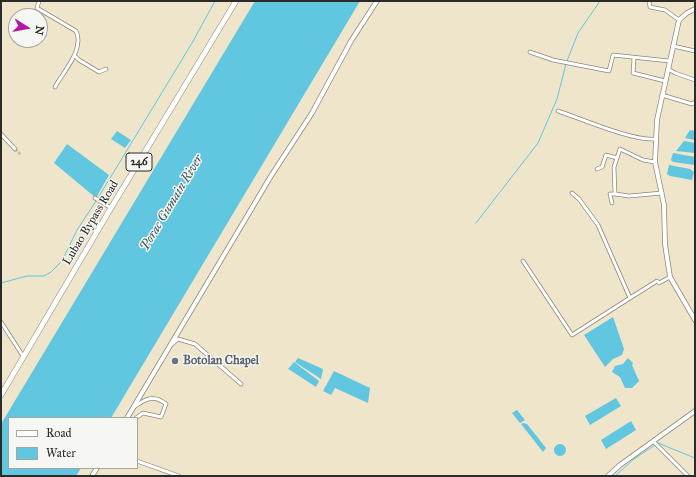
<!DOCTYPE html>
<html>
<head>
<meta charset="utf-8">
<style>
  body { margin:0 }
  #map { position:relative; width:696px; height:477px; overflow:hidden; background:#eee5ca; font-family:"IM FELL Great Primer",serif }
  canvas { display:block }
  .frame { position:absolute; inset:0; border:2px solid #2b2b2b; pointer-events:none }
  .legend { position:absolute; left:8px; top:417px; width:130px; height:52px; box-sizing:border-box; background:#f6f6f2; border:1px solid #a5a5a2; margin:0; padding:5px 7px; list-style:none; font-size:12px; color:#2b2b2b }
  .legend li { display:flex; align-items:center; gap:8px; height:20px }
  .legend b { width:20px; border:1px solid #a5a5a2 }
  .north { position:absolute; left:8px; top:8px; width:40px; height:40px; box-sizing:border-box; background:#f6f6f2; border:1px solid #a5a5a2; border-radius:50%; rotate:101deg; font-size:11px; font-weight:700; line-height:16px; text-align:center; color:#2b2b2b }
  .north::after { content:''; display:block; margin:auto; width:14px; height:18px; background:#b5179e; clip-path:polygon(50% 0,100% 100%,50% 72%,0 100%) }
</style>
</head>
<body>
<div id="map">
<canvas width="696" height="477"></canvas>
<div class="frame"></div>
<ul class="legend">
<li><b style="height:5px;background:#fff"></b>Road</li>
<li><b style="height:11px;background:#61c6df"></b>Water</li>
</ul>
<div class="north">N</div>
</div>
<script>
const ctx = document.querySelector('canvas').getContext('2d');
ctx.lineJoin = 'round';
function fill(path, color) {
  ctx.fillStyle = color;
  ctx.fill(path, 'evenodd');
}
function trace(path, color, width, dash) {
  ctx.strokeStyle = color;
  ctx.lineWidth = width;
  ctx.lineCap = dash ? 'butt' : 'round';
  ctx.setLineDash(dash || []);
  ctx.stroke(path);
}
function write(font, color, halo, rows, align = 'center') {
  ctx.font = font + ' "IM FELL Great Primer",serif';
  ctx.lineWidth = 3;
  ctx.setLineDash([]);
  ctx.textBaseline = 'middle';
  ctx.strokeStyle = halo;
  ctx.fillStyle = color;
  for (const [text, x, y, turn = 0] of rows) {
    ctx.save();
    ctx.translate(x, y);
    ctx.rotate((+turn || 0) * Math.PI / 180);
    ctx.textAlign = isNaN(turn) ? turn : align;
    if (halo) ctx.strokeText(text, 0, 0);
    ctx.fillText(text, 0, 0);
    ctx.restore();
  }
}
fill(new Path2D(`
  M255 1H360L111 418H9V468H81L76 476H1V424Z
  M690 130 695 131V140L685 138Z
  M117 131 131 140 125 148 111 139Z
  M684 141 695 143V153L676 151Z
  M67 144 109 175 96 198 54 163Z
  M673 153 695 157V165L673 162 671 160Z
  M669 165 690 169 694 172 692 180 670 176 667 174Z
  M613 317 624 349 622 355 613 359 605 367 584 335Z
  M298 358 323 369 321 379 295 362Z
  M628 358 633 363 632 365 639 381 632 388H625L620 377 612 372 615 366 623 364Z
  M294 362 319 381 316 387 290 370 288 369Z
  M334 371 370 388 368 403 335 388 331 395 323 391Z
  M616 398 621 406 590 425 585 416Z
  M517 410 525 420 520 423 512 413Z
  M631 421 636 430 606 449 601 440Z
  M523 423 527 424 546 448 543 452 521 424Z
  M554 450a6 6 0 1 1 12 0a6 6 0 1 1-12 0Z`), '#61c6df');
trace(new Path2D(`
  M567 61 578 33 600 1
  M98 198 192 43 215 1
  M476 223 538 143 557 99 566 64
  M1 283 27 276H44L51 272 62 261 77 230 96 201
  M615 476 634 459 658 443 695 458`), '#61c6df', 1);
trace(new Path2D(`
  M15 149 21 155`), '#c7c0aa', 3, [3, 1.5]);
const minor = new Path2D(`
  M39 1 37 8 76 31C85 49 63 72 55 87
  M649 1 650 7 665 10 679 20
  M673 46 695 51
  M530 52 553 60 609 71 613 55 669 61
  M75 56 79 60 99 72 106 69
  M634 58 633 73 665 81
  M668 69 675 73 695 80
  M662 95 692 104 695 102
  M558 111C582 119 632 141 655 139
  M1 134 15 149
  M617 158 614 167 615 194 629 196 662 193
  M597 169 602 167 606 155 617 158 620 149 643 160 655 162
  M572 193 579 199 598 225 630 298 657 281 659 283 670 277
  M95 198 111 208
  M612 203 610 194H615
  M523 261 572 335 630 298
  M1 322 23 356
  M172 344 178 339 195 344 241 384
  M134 407C145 399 154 394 166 404L161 417 143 413 136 418
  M654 442 688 476
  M137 461 179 476`);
const tertiary = new Path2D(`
  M695 9 687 13 679 20 657 120 655 162 664 205 665 244 670 277 695 320
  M127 418 271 176 312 113 351 41 377 1
  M92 476 97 468
  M608 476 620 465 695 411`);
const trunk = new Path2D(`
  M1 395 111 208 236 1`);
trace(minor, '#8c887a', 4.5);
trace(tertiary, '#8c887a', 5.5);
trace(trunk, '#8c887a', 6);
trace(minor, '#fff', 3);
trace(tertiary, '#fff', 4);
trace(trunk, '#fff', 5);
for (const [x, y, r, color] of [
  [175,361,4,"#6b7280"]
]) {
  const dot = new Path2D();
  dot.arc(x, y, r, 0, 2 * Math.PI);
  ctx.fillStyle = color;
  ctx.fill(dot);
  trace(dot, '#f6f6f2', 1.5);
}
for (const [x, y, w] of [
  [139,162,26]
]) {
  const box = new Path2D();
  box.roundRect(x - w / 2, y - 9, w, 18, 3);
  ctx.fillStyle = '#f6f6f2';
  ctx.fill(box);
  trace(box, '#2b2b2b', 1);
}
write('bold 11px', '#2b2b2b', null, [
  ["246",139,162]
]);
write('12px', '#2b2b2b', '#f6f6f2', [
  ["Lubao Bypass Road",91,223,-59]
]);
write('bold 12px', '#5b616d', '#f6f6f2', [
  ["Botolan Chapel",183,361]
], 'left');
write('italic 13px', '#3b5a61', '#f6f6f2', [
  ["Porac Gumain River",172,203,-59]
]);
</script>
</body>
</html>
